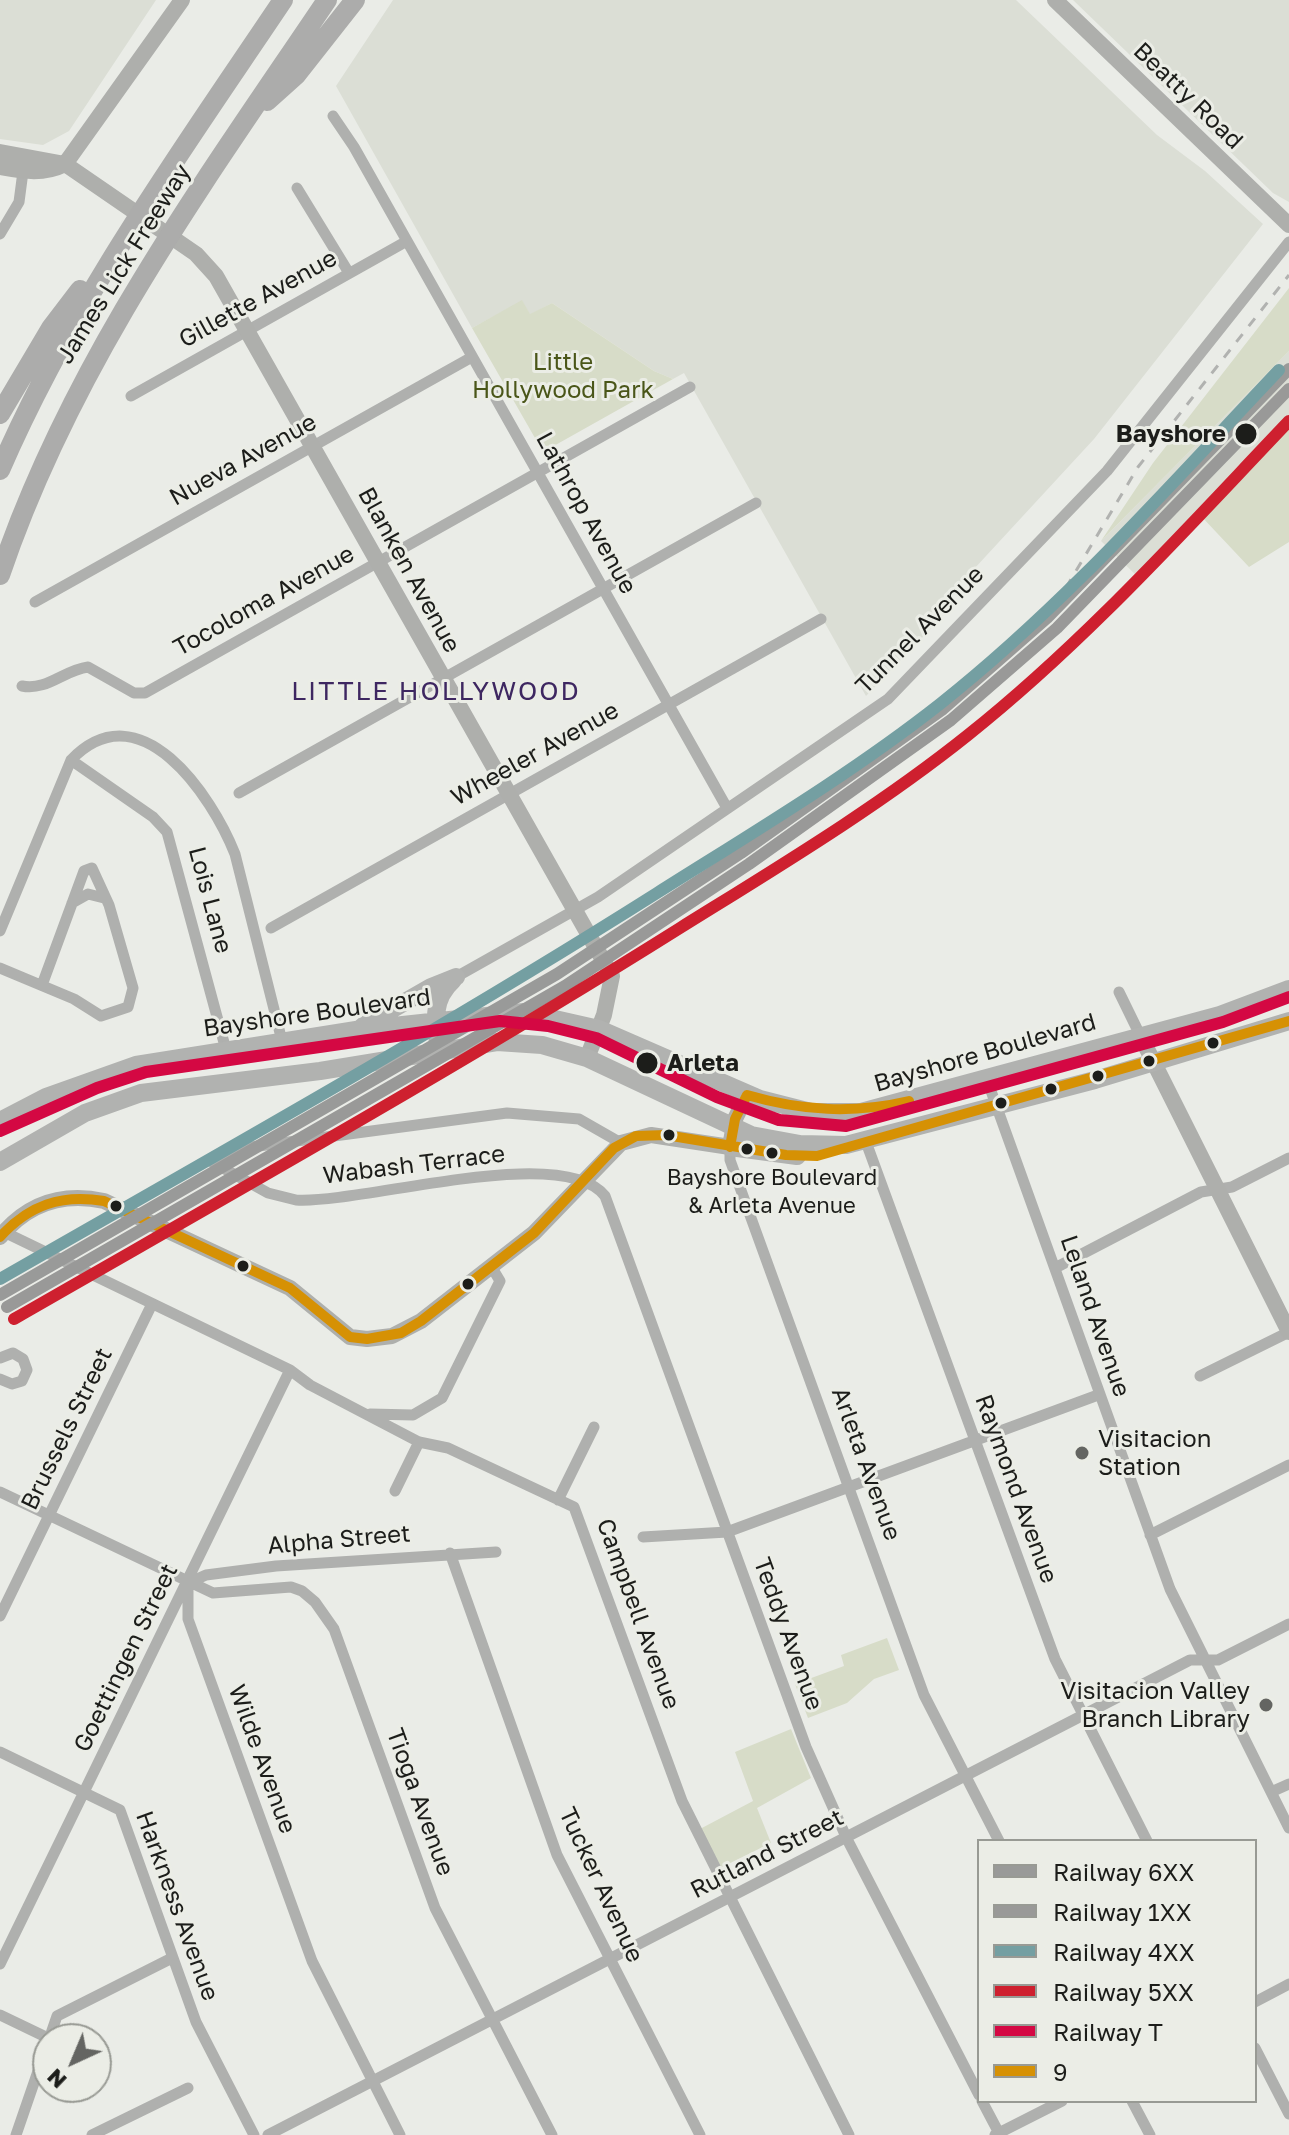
<!DOCTYPE html>
<html>
<head>
<meta charset="utf-8">
<style>
  body { margin:0 }
  #map { position:relative; width:1289px; height:2135px; overflow:hidden; background:#eaece7; font-family:"Golos Text",sans-serif }
  canvas { display:block }
  .legend { position:absolute; left:977px; top:1839px; width:280px; height:264px; box-sizing:border-box; background:#ebede6; border:2px solid #989a94; margin:0; padding:10px 14px; list-style:none; font-size:24px; color:#1c1d1a }
  .legend li { display:flex; align-items:center; gap:16px; height:40px }
  .legend b { width:40px; border:2px solid #989a94 }
  .north { position:absolute; left:32px; top:2023px; width:80px; height:80px; box-sizing:border-box; background:#ebede6; border:2px solid #989a94; border-radius:50%; rotate:224deg; font-size:22px; font-weight:700; line-height:32px; text-align:center; color:#1c1d1a }
  .north::after { content:''; display:block; margin:auto; width:28px; height:36px; background:#646562; clip-path:polygon(50% 0,100% 100%,50% 72%,0 100%) }
</style>
</head>
<body>
<div id="map">
<canvas width="1289" height="2135"></canvas>
<ul class="legend">
<li><b style="height:10px;background:#999a99"></b>Railway 6XX</li>
<li><b style="height:10px;background:#999998"></b>Railway 1XX</li>
<li><b style="height:10px;background:#749fa2"></b>Railway 4XX</li>
<li><b style="height:10px;background:#ce202f"></b>Railway 5XX</li>
<li><b style="height:10px;background:#d40843"></b>Railway T</li>
<li><b style="height:10px;background:#d69104"></b>9</li>
</ul>
<div class="north">N</div>
</div>
<script>
const ctx = document.querySelector('canvas').getContext('2d');
ctx.lineJoin = 'round';
function fill(path, color) {
  ctx.fillStyle = color;
  ctx.fill(path, 'evenodd');
}
function trace(path, color, width, dash) {
  ctx.strokeStyle = color;
  ctx.lineWidth = width;
  ctx.lineCap = dash ? 'butt' : 'round';
  ctx.setLineDash(dash || []);
  ctx.stroke(path);
}
function write(font, color, halo, rows, align = 'center') {
  ctx.font = font + ' "Golos Text",sans-serif';
  ctx.lineWidth = 6;
  ctx.setLineDash([]);
  ctx.textBaseline = 'middle';
  ctx.strokeStyle = halo;
  ctx.fillStyle = color;
  for (const [text, x, y, turn = 0] of rows) {
    ctx.save();
    ctx.translate(x, y);
    ctx.rotate((+turn || 0) * Math.PI / 180);
    ctx.textAlign = isNaN(turn) ? turn : align;
    if (halo) ctx.strokeText(text, 0, 0);
    ctx.fillText(text, 0, 0);
    ctx.restore();
  }
}
fill(new Path2D(`
  M0 0H156L69 131 43 145 0 139Z
  M393 0H1016L1157 135 1205 171 1263 224 1094 439 938 608 944 615 866 696 684 373 673 379 654 371 552 303 530 315 522 301 472 328 336 86Z
  M1073 0H1289V202L1273 193Z
  M1289 351V425L1139 578 1101 541Z`), '#dbded5');
fill(new Path2D(`
  M1289 288V351L1101 541 1153 463Z
  M522 300 530 314 552 303 654 371 673 379 543 452 472 328Z
  M1289 425V542L1249 567 1201 516Z
  M887 1638 899 1670 874 1679 847 1703 808 1718 795 1684 844 1666 841 1655Z
  M791 1729 811 1778 757 1808 771 1843 720 1868 700 1829 753 1801 735 1752Z`), '#d7dcc8');
trace(new Path2D(`
  M333 116 354 147 727 808
  M297 188 349 273
  M0 234 19 202 24 164
  M131 396 407 241
  M35 602 472 357
  M22 686C47 691 64 670 88 667L134 693H145L690 387
  M71 760 153 817 167 832 226 1050
  M239 793 756 503
  M72 903 88 894 104 898
  M271 928 821 619
  M0 931 71 760C140 688 212 796 235 854L282 1041
  M0 968 74 999 101 1016 128 1007 133 988 109 905 92 868 84 871 42 985
  M456 977 598 897 888 699 1107 471 1289 242
  M1119 992 1140 1035
  M986 1077 1170 1589 1289 1828
  M866 1142 1055 1659 1147 1841
  M621 1143 579 1119 507 1113 236 1149 212 1162 268 1193 296 1200C363 1204 562 1142 605 1196L806 1747 847 1839 979 2095
  M730 1147V1160L924 1695 999 1841
  M4 1232 290 1370 310 1385 419 1442 448 1448 574 1507 682 1801 849 2135
  M1057 1267 1201 1192 1232 1187 1289 1158
  M0 1358 13 1353 23 1359 27 1370 22 1381 12 1384 0 1379
  M1200 1376 1289 1332
  M370 1414 413 1415 442 1398 500 1281 491 1266
  M395 1491 419 1442
  M0 1492 213 1593 291 1587 302 1591 315 1602 334 1629 435 1908 552 2135
  M558 1500 594 1427
  M1150 1535 1289 1465
  M643 1537 727 1532 1098 1395
  M450 1553 557 1855 700 2135
  M188 1583 206 1575 276 1566 496 1552
  M188 1588V1619L312 1961 400 2135
  M0 1616 152 1304
  M0 1752 120 1810 196 2022 254 2135
  M1271 1792 1289 1784
  M0 1964 290 1370
  M1255 2002 1289 1984
  M0 2015 48 2038
  M1255 2048 1289 2114
  M982 2101 1000 2135
  M1132 2101 1150 2135
  M16 2135 57 2016 172 1958
  M92 2135 188 2088
  M268 2135 1190 1660H1218L1289 1624
  M995 2135 1062 2101`), '#afb0ae', 11);
trace(new Path2D(`
  M1055 0 1289 225
  M0 152 65 164 196 254 216 276 612 976 604 1015 587 1058
  M0 167C23 171 43 175 65 164L182 0
  M1140 1035 1289 1332
  M0 1237C27 1204 62 1192 104 1201L290 1288 350 1337 367 1339 392 1336 421 1321 534 1233 621 1143 651 1135 730 1147 735 1119 747 1095`), '#aeafac', 16);
trace(new Path2D(`
  M363 1026 431 987 456 977
  M439 1050C435 1023 431 1000 453 980
  M0 1121 46 1097 136 1065 356 1030 524 1012 599 1029 760 1099 811 1112H861L1220 1015 1289 989
  M730 1147 797 1156
  M0 1162 85 1113 141 1093 320 1071 497 1042 542 1045 587 1058 751 1135 800 1144 846 1145 1095 1080 1289 1021`), '#b1b2b0', 18);
trace(new Path2D(`
  M267 101 296 75 355 0
  M0 414 51 328 80 290
  M0 470C73 301 181 152 283 0
  M0 575C72 362 203 184 327 0`), '#acacab', 20);
trace(new Path2D(`
  M822 795 1010 642 1067 586 1138 467 1289 275`), '#b1b2b0', 3, [10, 10]);
trace(new Path2D(`
  M730 1147 735 1119 747 1095C802 1111 853 1114 909 1101
  M0 1237C29 1205 61 1194 104 1201L290 1288 350 1337 367 1339 401 1333 421 1321 534 1233 614 1148 636 1136 666 1135 786 1155 817 1156 1289 1021`), '#d69104', 10);
trace(new Path2D(`
  M0 1295 557 974 741 853 943 709 1047 618 1289 369`), '#999a99', 12);
trace(new Path2D(`
  M7 1307 565 986 749 864 951 720 1057 628 1289 389`), '#999998', 12);
trace(new Path2D(`
  M0 1279C220 1153 442 1029 657 893 752 833 851 774 940 704 1065 605 1170 485 1279 370`), '#749fa2', 12);
trace(new Path2D(`
  M14 1319C237 1191 462 1065 680 928 778 867 878 807 968 735 1086 641 1186 529 1289 421`), '#ce202f', 12);
trace(new Path2D(`
  M0 1131 97 1088 146 1072 500 1021 548 1026 596 1038 717 1097 779 1120 846 1126 1223 1022 1289 997`), '#d40843', 12);
for (const [x, y, r, color] of [
  [1246,434,12,"#1c1d1a"],
  [1213,1043,7,"#1c1d1a"],
  [1149,1061,7,"#1c1d1a"],
  [647,1063,12,"#1c1d1a"],
  [1098,1076,7,"#1c1d1a"],
  [1051,1089,7,"#1c1d1a"],
  [1001,1103,7,"#1c1d1a"],
  [669,1135,7,"#1c1d1a"],
  [747,1149,7,"#1c1d1a"],
  [772,1153,7,"#1c1d1a"],
  [116,1206,7,"#1c1d1a"],
  [243,1266,7,"#1c1d1a"],
  [468,1284,7,"#1c1d1a"],
  [1082,1453,8,"#646562"],
  [1266,1705,8,"#646562"]
]) {
  const dot = new Path2D();
  dot.arc(x, y, r, 0, 2 * Math.PI);
  ctx.fillStyle = color;
  ctx.fill(dot);
  trace(dot, '#ebede6', 3);
}
write('22px', '#1c1d1a', '#ebede6', [
  ["Bayshore Boulevard",772,1178],
  ["& Arleta Avenue",772,1206]
]);
write('24px', '#1c1d1a', '#ebede6', [
  ["Beatty Road",1188,96,44],
  ["James Lick Freeway",124,264,-58],
  ["Gillette Avenue",258,299,-29],
  ["Nueva Avenue",243,460,-29],
  ["Lathrop Avenue",586,513,61],
  ["Blanken Avenue",409,570,61],
  ["Tocoloma Avenue",264,601,-29],
  ["Tunnel Avenue",920,630,-45],
  ["Wheeler Avenue",535,754,-29],
  ["Lois Lane",210,900,75],
  ["Bayshore Boulevard",317,1013,-8],
  ["Bayshore Boulevard",985,1053,-16],
  ["Wabash Terrace",414,1165,-7],
  ["Leland Avenue",1095,1316,71],
  ["Brussels Street",67,1429,-64],
  ["Arleta Avenue",866,1464,70],
  ["Raymond Avenue",1016,1489,70],
  ["Alpha Street",339,1540,-5],
  ["Campbell Avenue",638,1614,70],
  ["Teddy Avenue",788,1634,70],
  ["Goettingen Street",126,1658,-64],
  ["Wilde Avenue",262,1759,70],
  ["Tioga Avenue",420,1802,70],
  ["Rutland Street",767,1854,-27],
  ["Tucker Avenue",601,1885,65],
  ["Harkness Avenue",177,1906,70]
]);
write('24px', '#4a5619', '#ebede6', [
  ["Little",563,362],
  ["Hollywood Park",563,390]
]);
write('bold 24px', '#1c1d1a', '#ebede6', [
  ["Bayshore",1226,434],
  ["Arleta",667,1063,"left"]
], 'right');
write('24px', '#1c1d1a', '#ebede6', [
  ["Visitacion",1098,1439],
  ["Station",1098,1467],
  ["Visitacion Valley",1250,1691,"right"],
  ["Branch Library",1250,1719,"right"]
], 'left');
ctx.letterSpacing = '2px';
write('26px', '#3e2761', '#ebede6', [
  ["LITTLE HOLLYWOOD",436,692]
]);
ctx.letterSpacing = '0px';
</script>
</body>
</html>
